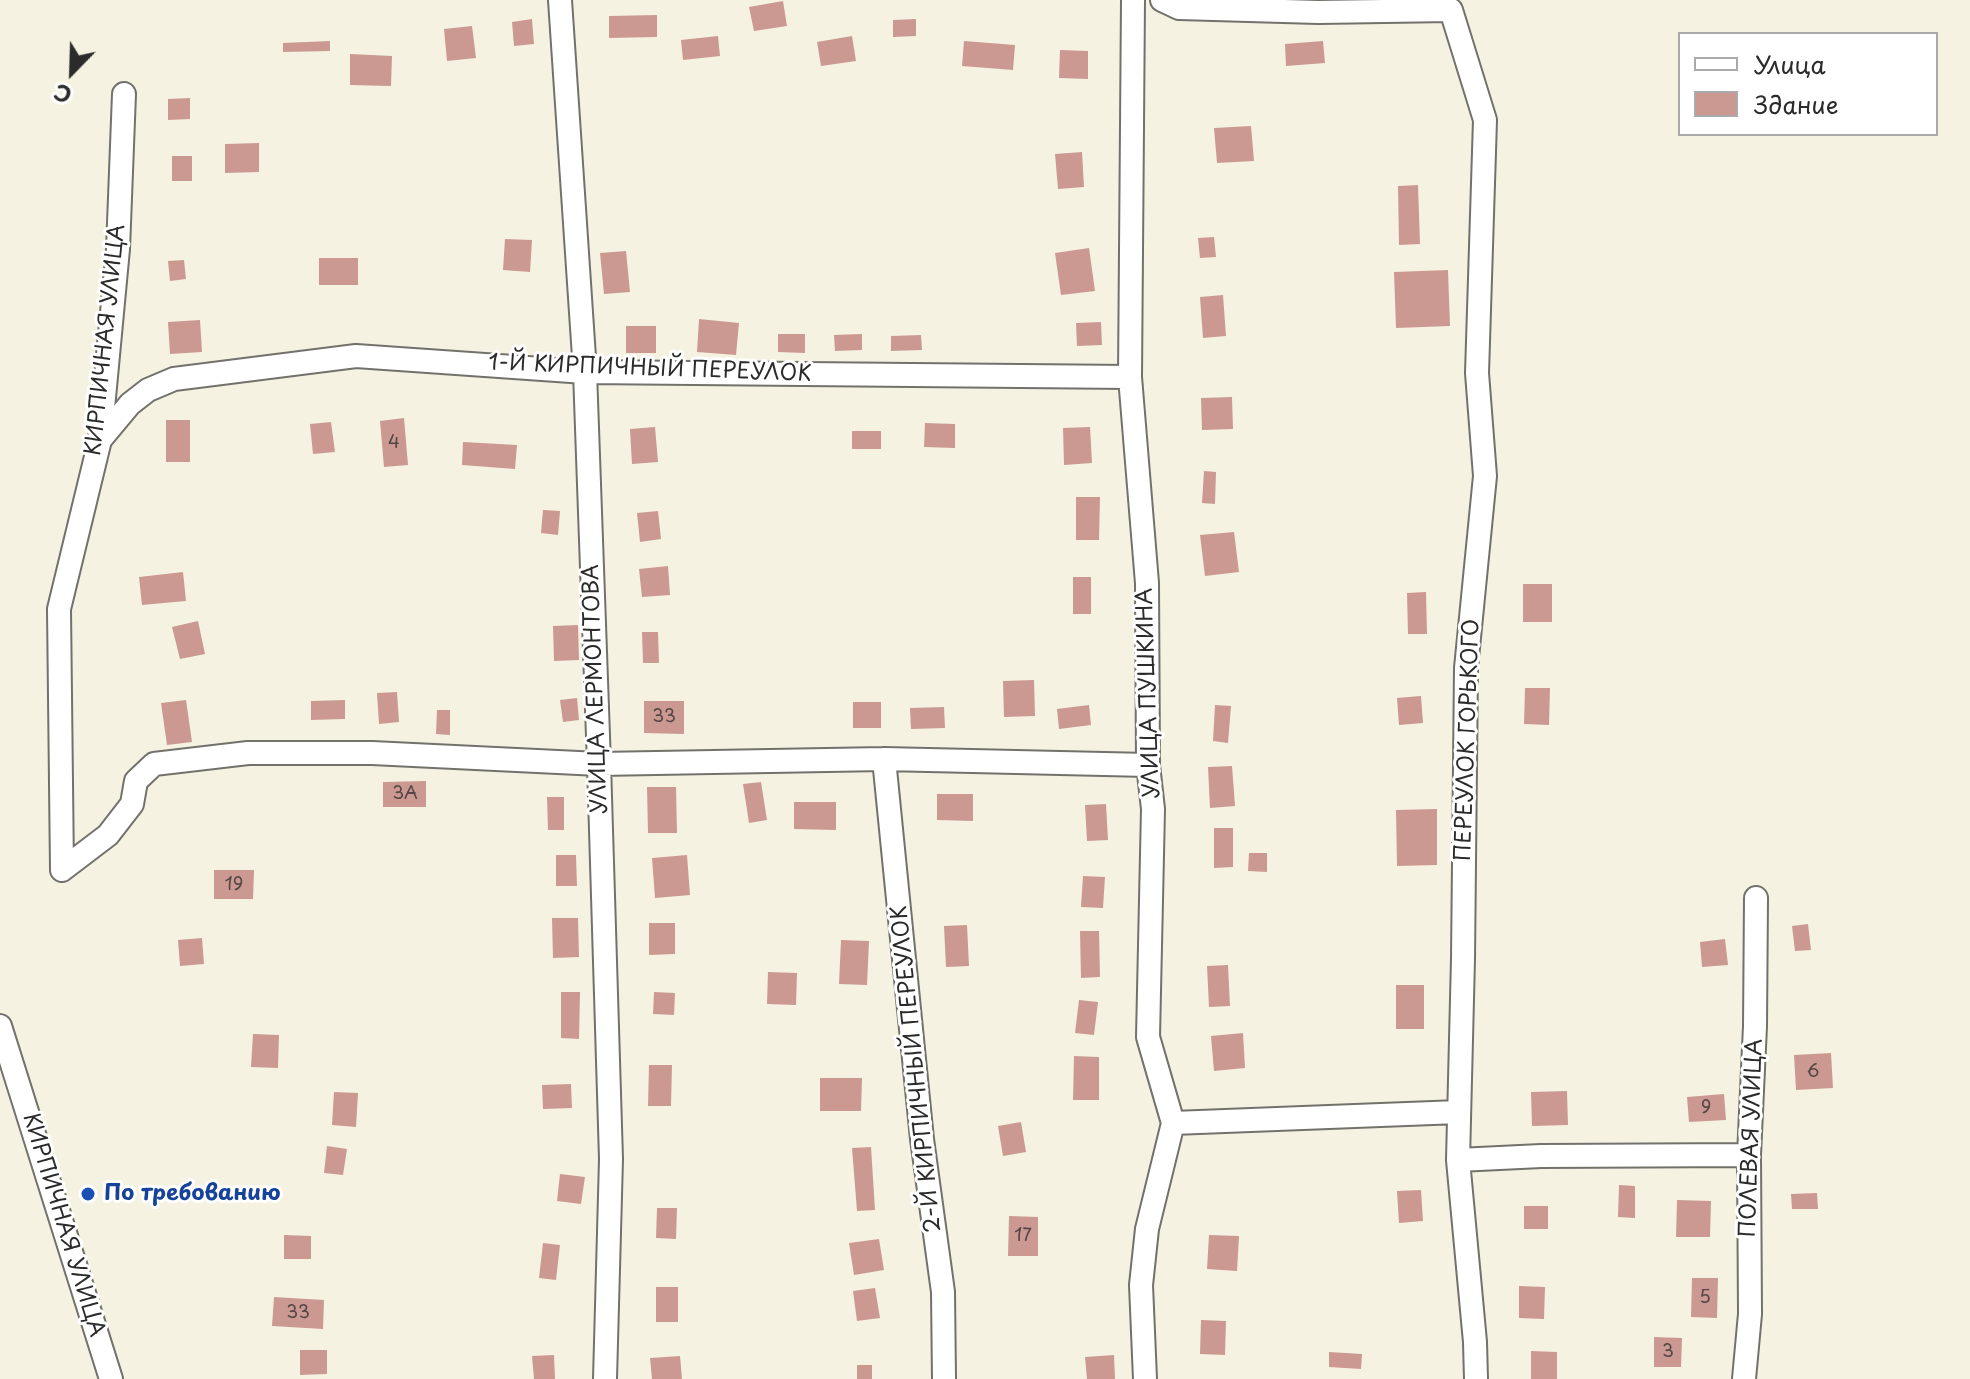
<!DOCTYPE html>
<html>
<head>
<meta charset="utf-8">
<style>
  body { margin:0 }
  #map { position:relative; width:1970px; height:1379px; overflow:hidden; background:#f5f2e2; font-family:"Playpen Sans",sans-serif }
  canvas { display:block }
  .legend { position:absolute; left:1678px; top:32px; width:260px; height:104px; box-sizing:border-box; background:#fff; border:2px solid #aaa; margin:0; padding:10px 14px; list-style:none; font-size:24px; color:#2b2b2b }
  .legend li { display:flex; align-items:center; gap:16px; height:40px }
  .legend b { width:40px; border:2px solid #aaa }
  .north { position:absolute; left:32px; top:32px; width:80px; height:80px; -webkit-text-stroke:6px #fff; paint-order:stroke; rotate:203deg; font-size:22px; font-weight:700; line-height:32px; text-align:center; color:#2b2b2b }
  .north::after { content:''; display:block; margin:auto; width:28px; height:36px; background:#2b2b2b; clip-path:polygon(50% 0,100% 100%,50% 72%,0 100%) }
</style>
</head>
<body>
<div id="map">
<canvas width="1970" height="1379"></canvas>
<ul class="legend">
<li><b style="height:10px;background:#fff"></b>Улица</li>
<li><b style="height:22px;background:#cb9991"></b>Здание</li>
</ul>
<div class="north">С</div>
</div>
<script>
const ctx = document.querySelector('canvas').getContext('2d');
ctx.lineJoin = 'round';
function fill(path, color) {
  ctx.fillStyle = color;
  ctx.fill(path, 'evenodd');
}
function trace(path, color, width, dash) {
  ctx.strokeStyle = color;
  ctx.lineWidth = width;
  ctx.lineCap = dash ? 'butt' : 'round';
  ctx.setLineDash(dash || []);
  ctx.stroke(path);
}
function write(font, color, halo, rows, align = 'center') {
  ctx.font = font + ' "Playpen Sans",sans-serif';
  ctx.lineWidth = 6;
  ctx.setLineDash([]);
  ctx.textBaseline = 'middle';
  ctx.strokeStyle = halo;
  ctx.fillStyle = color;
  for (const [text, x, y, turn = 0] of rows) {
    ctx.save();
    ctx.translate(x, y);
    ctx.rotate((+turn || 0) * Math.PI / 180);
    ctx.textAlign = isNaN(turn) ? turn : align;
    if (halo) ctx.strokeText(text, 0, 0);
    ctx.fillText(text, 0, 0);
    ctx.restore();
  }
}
fill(new Path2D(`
  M783 1 787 26 754 31 749 7Z
  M657 15V37L609 38V16Z
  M532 19 534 44 514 46 512 22Z
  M916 19V36L893 37V20Z
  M472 26 476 58 447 61 444 29Z
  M718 36 720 56 683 60 681 40Z
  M852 36 856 61 821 66 817 42Z
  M330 41V51L283 52V43Z
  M964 41 1015 45 1013 70 962 66Z
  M1323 41 1325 63 1286 66 1285 44Z
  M1060 50 1088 51V79L1059 78Z
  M350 54 392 56 391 86 350 85Z
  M190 98V119L168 120V99Z
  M1251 126 1254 161 1217 163 1214 128Z
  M259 143V172L225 173V144Z
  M1082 152 1084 187 1058 189 1055 154Z
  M172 156H192V181H172Z
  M1418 185 1420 244 1399 245 1398 186Z
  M1214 237 1216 257 1200 258 1198 238Z
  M505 239 532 240 530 272 503 270Z
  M1089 248 1095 291 1061 295 1055 253Z
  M626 251 630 292 604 294 600 253Z
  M319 258H358V285H319Z
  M184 260 186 279 170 281 168 261Z
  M1448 270 1450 326 1396 328 1394 272Z
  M1223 295 1226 336 1203 338 1200 297Z
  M699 319 739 323 736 355 697 352Z
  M200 320 202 352 170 354 168 322Z
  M1101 322 1102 345 1077 346 1076 323Z
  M626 326H656V353H626Z
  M778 334H805V353L778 352Z
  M862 334V350L835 351 834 335Z
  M921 335 922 350 891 351V336Z
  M1232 397 1233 429 1202 430 1201 398Z
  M404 418 408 465 384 467 380 421Z
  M166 420H190V462H166Z
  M331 422 335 452 313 454 310 424Z
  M925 423 955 424V448L924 447Z
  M655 427 658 462 632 464 630 429Z
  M1090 427 1092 463 1064 465 1063 428Z
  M852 431H881V449H852Z
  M463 442 517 445 515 469 462 465Z
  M1204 471 1216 472 1215 504 1202 503Z
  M1076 497H1100L1099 540H1076Z
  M543 510 560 511 558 535 541 533Z
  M658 511 661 539 640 542 637 513Z
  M1234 532 1239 572 1205 576 1200 535Z
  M668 566 670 595 642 597 639 569Z
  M183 572 186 601 142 605 139 577Z
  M1073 577H1091V614H1073Z
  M1523 584H1552V622H1523Z
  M1426 592 1427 634H1408L1407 593Z
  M198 621 205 654 180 659 172 627Z
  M578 625 579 660 554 661 553 626Z
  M642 632H658L659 663H643Z
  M1034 680 1035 716 1004 717 1003 681Z
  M1525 688H1550L1549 725 1524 724Z
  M397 692 399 722 379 724 377 693Z
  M1421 696 1423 723 1399 725 1397 698Z
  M577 698 579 720 563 722 560 700Z
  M186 700 192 742 167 745 161 703Z
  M345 700V719L311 720V701Z
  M644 701H684V734L644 733Z
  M853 702H881V728H853Z
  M1089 705 1091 725 1059 729 1057 709Z
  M1215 705 1231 706 1228 743 1213 741Z
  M944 707 945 728 911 729 910 708Z
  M437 710H450V735L436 734Z
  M1232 766 1235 806 1210 808 1208 767Z
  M426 781V807H383V782Z
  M761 782 767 820 749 823 743 784Z
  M647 787H676L677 833H648Z
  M937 794H973V821L937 820Z
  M547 797H564V830H548Z
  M794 802H836V830L794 829Z
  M1106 804 1108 840 1087 841 1085 805Z
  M1437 809V865L1397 866 1396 810Z
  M1214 828H1233V867L1214 868Z
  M1249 853H1267V872L1248 871Z
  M556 855H576L577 886H556Z
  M687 855 690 895 655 898 652 858Z
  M214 870H254L253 899H214Z
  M1083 876 1105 877 1103 908 1081 907Z
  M552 918H578L579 957 553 958Z
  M649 923H675V954L649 955Z
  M1808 924 1811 950 1795 951 1792 926Z
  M967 925 969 966 946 967 944 926Z
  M1080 931H1099L1100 977 1081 978Z
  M202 938 204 964 180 966 178 940Z
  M1725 939 1728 965 1702 967 1700 942Z
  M841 940 869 941 867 985 839 984Z
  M1228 965 1230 1006 1209 1007 1207 966Z
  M768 972 797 973 796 1005 767 1004Z
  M1396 985H1424V1029H1396Z
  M561 992H580L579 1039 561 1038Z
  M654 992 675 993 674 1015 653 1014Z
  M1079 1000 1098 1002 1094 1035 1075 1033Z
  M1243 1033 1245 1068 1214 1071 1211 1036Z
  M253 1034 279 1035 278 1068 251 1067Z
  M1831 1053 1833 1088 1796 1090 1794 1055Z
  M1074 1056 1099 1057V1100H1073Z
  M649 1065H672L671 1106H648Z
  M820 1078H862L861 1111H820Z
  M571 1084 572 1108 543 1109 542 1085Z
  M1567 1091 1568 1125 1532 1126 1531 1092Z
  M334 1092 358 1093 356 1127 332 1125Z
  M1724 1094 1726 1120 1689 1122 1687 1097Z
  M1021 1122 1026 1152 1003 1156 998 1126Z
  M327 1146 347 1149 343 1175 324 1173Z
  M871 1147 875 1210 857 1211 852 1148Z
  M560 1174 585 1177 581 1204 557 1201Z
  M1619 1185 1635 1186V1218L1618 1217Z
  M1421 1190 1423 1221 1399 1223 1397 1191Z
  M1817 1193 1818 1209H1792L1791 1194Z
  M1677 1200 1711 1201 1710 1237H1676Z
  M1524 1206H1548V1229H1524Z
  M657 1208H677L676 1239 656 1238Z
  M1009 1216 1038 1217V1256H1008Z
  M284 1235 311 1236V1259H284Z
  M1209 1235 1239 1236 1237 1271 1207 1269Z
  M879 1239 884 1270 854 1275 849 1243Z
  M543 1243 560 1245 556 1280 539 1278Z
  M1692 1278H1718L1717 1318 1691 1317Z
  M1519 1286 1545 1287 1544 1319 1519 1318Z
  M656 1287H678V1322H656Z
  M875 1288 880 1318 857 1321 853 1291Z
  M274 1297 324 1300 323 1329 272 1326Z
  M1201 1320 1226 1321 1225 1355 1200 1354Z
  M1654 1337 1682 1338 1681 1367H1654Z
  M300 1350H327V1374L300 1375Z
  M1531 1351 1557 1352V1379H1531Z
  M1329 1352 1362 1354 1361 1369 1329 1367Z
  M554 1355 555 1379H534L532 1356Z
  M1114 1355 1115 1379H1087L1085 1357Z
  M680 1356 682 1379H652L650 1358Z
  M857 1365H872V1379H857Z`), '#cb9991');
const minor = new Path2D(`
  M560 0 585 372 599 764 611 1159 605 1379
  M1133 0 1130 377 1147 583 1148 765 1153 809 1148 1037 1173 1123 1147 1229 1141 1285 1145 1379
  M1162 0 1179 8 1318 12 1451 10 1485 120 1477 373 1485 476 1466 668 1463 959 1458 1160 1475 1342 1476 1379
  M100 440 130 404 148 390 174 379 356 356 585 372 1130 377
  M884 759 922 1139 943 1292 944 1379
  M62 870 108 835 132 804 136 781 154 764 248 753H372L599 764 884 759 1148 765
  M62 870 59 609 100 440 118 249 124 94
  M0 1026 111 1379
  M1173 1123 1459 1112
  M1458 1160 1541 1156 1749 1155
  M1744 1379 1750 1314 1749 1155 1755 1026 1756 898`);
trace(minor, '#72716b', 26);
trace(minor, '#fff', 22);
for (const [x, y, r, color] of [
  [88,1194,8,"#1a4fb4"]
]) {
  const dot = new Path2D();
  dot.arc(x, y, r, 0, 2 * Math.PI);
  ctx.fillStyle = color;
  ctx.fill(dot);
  trace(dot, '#fff', 3);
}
write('18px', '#534644', null, [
  ["4",394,443],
  ["33",664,717],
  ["3А",405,794],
  ["19",234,885],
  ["6",1813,1072],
  ["9",1706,1108],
  ["17",1023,1236],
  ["5",1705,1298],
  ["33",298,1313],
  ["3",1668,1352]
]);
write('22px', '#2b2b2b', '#fff', [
  ["КИРПИЧНАЯ УЛИЦА",106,340,-84],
  ["1-Й КИРПИЧНЫЙ ПЕРЕУЛОК",650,369,2],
  ["УЛИЦА ЛЕРМОНТОВА",596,689,-92],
  ["УЛИЦА ПУШКИНА",1149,693,-92],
  ["ПЕРЕУЛОК ГОРЬКОГО",1468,740,-88],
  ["2-Й КИРПИЧНЫЙ ПЕРЕУЛОК",917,1069,-96],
  ["ПОЛЕВАЯ УЛИЦА",1752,1138,-88],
  ["КИРПИЧНАЯ УЛИЦА",63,1225,73]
]);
write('bold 22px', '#164399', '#fff', [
  ["По требованию",104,1194]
], 'left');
</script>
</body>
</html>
